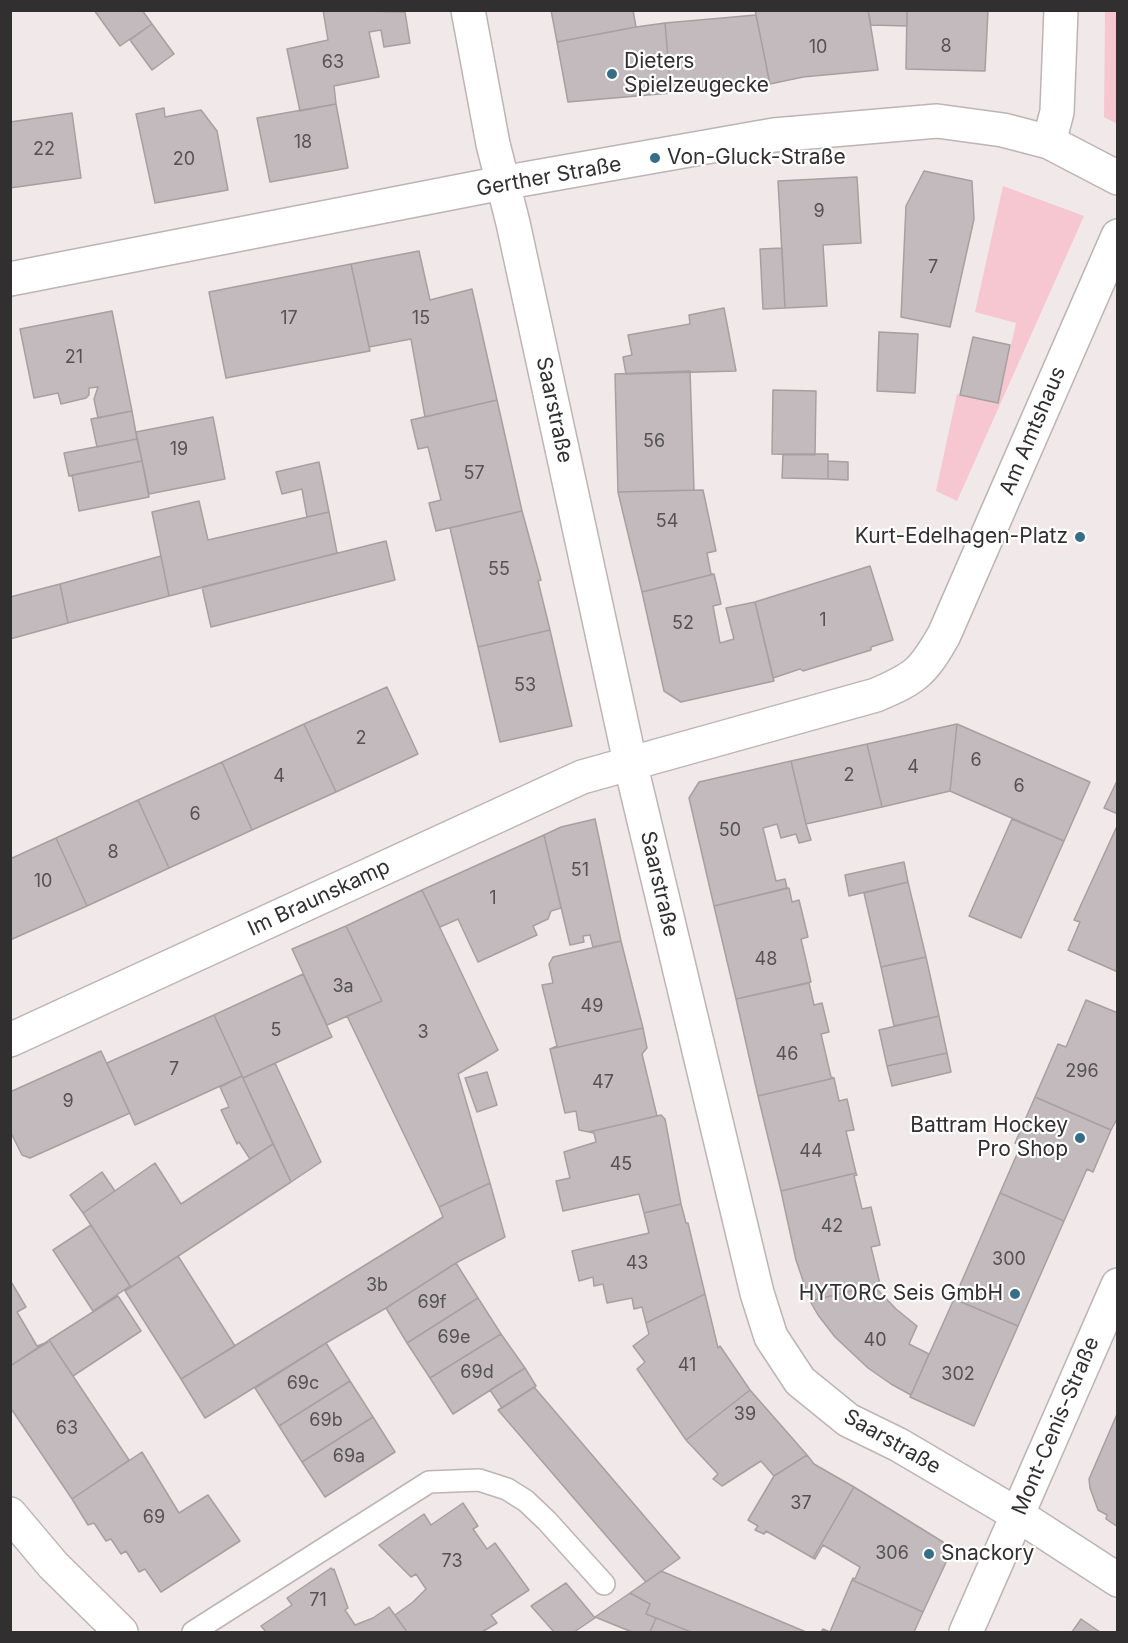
<!DOCTYPE html>
<html>
<head>
<meta charset="utf-8">
<style>
  body { margin:0 }
  #map { position:relative; width:1128px; height:1643px; overflow:hidden; background:#f0e8e9; font-family:Inter,sans-serif }
  canvas { display:block }
  .frame { position:absolute; inset:0; border:12px solid #322f30; pointer-events:none }
</style>
</head>
<body>
<div id="map">
<canvas width="1128" height="1643"></canvas>
<div class="frame"></div>
</div>
<script>
const ctx = document.querySelector('canvas').getContext('2d');
ctx.lineJoin = 'round';
function fill(path, color) {
  ctx.fillStyle = color;
  ctx.fill(path, 'evenodd');
}
function trace(path, color, width, dash) {
  ctx.strokeStyle = color;
  ctx.lineWidth = width;
  ctx.lineCap = dash ? 'butt' : 'round';
  ctx.setLineDash(dash || []);
  ctx.stroke(path);
}
function write(font, color, halo, rows, align = 'center') {
  ctx.font = font + ' Inter,sans-serif';
  ctx.lineWidth = 4.5;
  ctx.setLineDash([]);
  ctx.textBaseline = 'middle';
  ctx.strokeStyle = halo;
  ctx.fillStyle = color;
  for (const [text, x, y, turn = 0] of rows) {
    ctx.save();
    ctx.translate(x, y);
    ctx.rotate((+turn || 0) * Math.PI / 180);
    ctx.textAlign = isNaN(turn) ? turn : align;
    if (halo) ctx.strokeText(text, 0, 0);
    ctx.fillText(text, 0, 0);
    ctx.restore();
  }
}
fill(new Path2D(`
  M1105 10 1117 11V124L1104 117Z
  M1003 186 1084 216 957 501 936 491 957 394 998 403 1016 323 975 312Z`), '#f6c7d1');
const building = new Path2D(`
  M94 10H142L152 24 120 46Z
  M323 10 405 12 410 43 384 47 381 30 369 32 379 77 334 86 336 104 300 111 287 49 328 40Z
  M551 10H633L636 27 557 42Z
  M755 10H868L878 70 803 77 770 84Z
  M868 10H907V26L871 25Z
  M907 10 988 11 985 71 906 69Z
  M756 15 770 84 671 93 665 23Z
  M665 23 671 93 568 102 557 42 636 27Z
  M152 24 174 54 152 70 130 40Z
  M336 104 348 168 270 182 257 118Z
  M164 108 165 117 201 110 217 131 228 190 155 203 136 114Z
  M72 113 81 178 10 188V122Z
  M924 171 972 181 974 219 950 327 901 317 906 206Z
  M857 177 861 243 823 245 827 306 785 308 778 181Z
  M782 248 785 308 763 309 760 249Z
  M419 251 430 300 472 289 497 400 425 417 411 339 369 347 351 264Z
  M351 264 370 351 226 378 209 292Z
  M724 308 736 371 626 374 623 357 632 355 628 335 690 324 689 315Z
  M112 311 132 411 98 418 94 399 98 387 89 388V395L86 398 61 404 58 393 34 398 20 329Z
  M879 332 918 334 915 393 877 391Z
  M973 337 1010 345 998 403 960 395Z
  M690 371 694 490 618 492 615 374Z
  M773 390 816 391 815 455 772 454Z
  M497 400 522 511 436 531 429 503 441 500 428 447 418 449 411 420Z
  M132 411 137 439 97 447 91 419Z
  M213 417 225 479 149 494 136 432Z
  M137 439 142 461 69 476 64 453Z
  M783 454H828V479L782 478Z
  M142 461 149 497 79 511 72 475Z
  M828 461 848 462V480L828 479Z
  M319 462 329 512 307 517 302 489 282 494 276 472Z
  M703 490 716 551 707 553 711 574H714L642 592 618 492Z
  M199 501 208 540 329 512 337 553 169 596 152 512Z
  M522 511 541 580 538 581 550 630 478 647 450 528Z
  M386 541 395 580 211 627 202 587Z
  M161 556 169 596 68 623 60 584Z
  M870 566 893 640 871 647V650L803 671 800 669 773 678 755 602Z
  M714 574 721 604 713 606 720 643 734 639 726 608 755 602 774 681 681 702 664 691 642 592Z
  M60 584 68 623 10 639V597Z
  M550 630 572 726 500 742 478 647Z
  M387 687 418 754 336 792 304 724Z
  M304 724 336 792 252 830 222 762Z
  M957 724 1090 782 1064 841 950 791Z
  M957 724 950 791 882 807 867 744Z
  M867 744 882 807 806 824 791 761Z
  M791 761 806 824 811 840 799 843 796 834 781 838 777 824 763 828 776 881 785 879 787 888 714 906 689 798 699 782Z
  M222 762 252 830 169 868 138 800Z
  M1118 779V814L1104 808Z
  M138 800 169 868 87 906 56 838Z
  M595 819 621 941 593 947 590 935 583 936 584 942 570 945 544 835 561 827Z
  M1012 819 1064 841 1021 938 969 916Z
  M1118 824V972L1068 950 1080 922 1074 920Z
  M544 835 561 908 551 911 548 919 533 926 537 935 478 962 458 919 440 927 422 890Z
  M56 838 87 906 10 940V859Z
  M904 862 908 882 849 896 845 875Z
  M908 882 926 957 881 967 864 893Z
  M789 888 792 902 799 900 808 937 801 939 811 982 736 999 714 906Z
  M422 890 498 1050 458 1074 490 1183 439 1207 347 1016 382 1001 346 926Z
  M346 926 382 1001 327 1025 292 949Z
  M621 941 643 1028 550 1049 557 1046 542 985 553 983 549 964 553 957Z
  M926 957 939 1016 894 1026 881 967Z
  M303 974 332 1037 243 1078 214 1015Z
  M809 983 814 1005 822 1003 829 1032 821 1034 831 1077 834 1078 758 1096 736 999Z
  M1086 1000 1118 1013V1117L1111 1130 1035 1097 1058 1044 1066 1047Z
  M214 1015 242 1076 135 1125 107 1063Z
  M939 1016 947 1053 887 1066 879 1030Z
  M643 1028 647 1048 642 1054 657 1116 589 1132 579 1130 576 1111 565 1113 550 1049Z
  M101 1051 130 1113 30 1158 22 1155 10 1131V1092Z
  M947 1053 951 1072 892 1086 887 1066Z
  M275 1063 321 1162 291 1182 243 1078Z
  M487 1072 497 1105 477 1112 465 1078Z
  M242 1076 273 1144 250 1159 239 1142 237 1144 221 1110 229 1107 220 1087Z
  M834 1078 839 1101 847 1099 854 1130 846 1131 856 1173 781 1191 758 1096Z
  M1035 1097 1111 1130 1093 1172 1087 1169 1064 1221 1000 1193 1021 1145 1015 1143Z
  M661 1115 665 1119 681 1204 644 1213 639 1194 563 1211 556 1181 570 1178 564 1152 596 1142 594 1133 589 1132Z
  M273 1144 291 1182 131 1287 83 1213 155 1163 181 1204Z
  M102 1172 115 1191 83 1213 70 1195Z
  M856 1173 857 1175 854 1176 862 1209 871 1207 880 1245 871 1247 880 1284 810 1301 796 1260 781 1191Z
  M490 1183 505 1237 456 1263 386 1308 326 1343 205 1418 181 1379 443 1217 439 1207Z
  M1000 1193 1064 1221 1018 1326 954 1299Z
  M681 1204 686 1223H688L705 1294 646 1323 642 1307 634 1309 632 1298 607 1303 603 1284 594 1286 593 1277 579 1281 572 1251 649 1233 644 1213Z
  M91 1225 130 1286 93 1311 53 1250Z
  M178 1256 235 1346 181 1379 125 1291Z
  M456 1263 478 1298 407 1343 386 1308Z
  M10 1280 26 1307 17 1312 37 1346 48 1342 10 1366Z
  M880 1284V1285L875 1287 896 1309 917 1326 909 1344 929 1354 911 1395 891 1384 868 1368 835 1337 818 1315 810 1301Z
  M705 1294 718 1348 720 1346 750 1390 686 1440 637 1369 645 1362 633 1346 649 1334 646 1323Z
  M118 1296 141 1331 73 1376 49 1340Z
  M478 1298 501 1334 430 1378 407 1343Z
  M954 1299 1018 1326 974 1426 910 1397Z
  M501 1334 525 1368 453 1414 430 1378Z
  M49 1340 129 1460 72 1499 10 1407V1366Z
  M326 1343 350 1381 279 1426 255 1388Z
  M525 1368 536 1386 502 1408 490 1390Z
  M350 1381 373 1417 302 1462 279 1426Z
  M534 1387 680 1558 646 1582 498 1410Z
  M750 1390 807 1455 774 1476 761 1461 722 1486 713 1479 718 1474 686 1440Z
  M1118 1412V1527L1106 1519 1107 1515 1098 1510 1090 1488 1089 1479Z
  M373 1417 395 1452 325 1497 302 1462Z
  M142 1452 179 1513 208 1495 240 1541 161 1592 145 1569 139 1572 126 1551 121 1554 111 1539 106 1541 94 1523 88 1525 72 1499Z
  M807 1455 814 1464 854 1487 813 1558 766 1531 764 1534 755 1530 758 1526 748 1520 774 1476Z
  M854 1487 943 1542 948 1558 923 1612 852 1580 853 1578 855 1579 860 1567 823 1545 815 1559 813 1558Z
  M463 1503 478 1526 473 1529 487 1549 495 1543 529 1590 491 1615 497 1623 482 1632H407L395 1615 413 1602 426 1589 416 1574 411 1577 379 1545 424 1514 431 1525Z
  M331 1568 333 1570 334 1569 348 1608 345 1610 355 1625 373 1618 389 1607 407 1632H266L261 1626 292 1605 287 1598Z
  M661 1571 806 1632H691L646 1614 650 1604 630 1593Z
  M852 1580 923 1612 914 1632H821L823 1629 830 1632Z
  M566 1583 595 1618 574 1632H554L531 1606Z
  M630 1593 650 1604 646 1614 656 1618 650 1632H632L595 1617Z
  M656 1618 691 1632H650Z
  M1081 1619 1100 1632H1072Z`);
fill(building, '#c2babc');
trace(building, '#a79fa1', 1.5);
const lane = new Path2D(`
  M193 1632 429 1482 479 1480 507 1489 526 1501 547 1521 604 1584`);
const street = new Path2D(`
  M468 10 493 144 513 223 630 762 757 1293 771 1337 800 1381 848 1420 899 1445 1018 1515 1118 1580
  M1049 142 1057 112 1061 10
  M10 279 502 183 774 135 937 121 1003 130 1049 142 1118 178
  M10 1040 582 777 876 695C916 678 923 672 944 635L1118 236
  M10 1514 53 1565 121 1632
  M966 1632 1118 1285`);
trace(lane, '#bdb4b6', 24);
trace(street, '#bdb4b6', 36);
trace(lane, '#fff', 21);
trace(street, '#fff', 33);
for (const [x, y, r, color] of [
  [612,74,6,"#366e88"],
  [655,158,6,"#366e88"],
  [1080,537,6,"#366e88"],
  [1080,1138,6,"#366e88"],
  [1015,1294,6,"#366e88"],
  [929,1554,6,"#366e88"]
]) {
  const dot = new Path2D();
  dot.arc(x, y, r, 0, 2 * Math.PI);
  ctx.fillStyle = color;
  ctx.fill(dot);
  trace(dot, '#fff', 2);
}
write('18px', '#565253', null, [
  ["8",946,47],
  ["10",818,48],
  ["63",333,63],
  ["18",303,143],
  ["22",44,150],
  ["20",184,160],
  ["9",819,212],
  ["7",933,268],
  ["17",289,319],
  ["15",421,319],
  ["21",74,358],
  ["56",654,442],
  ["19",179,450],
  ["57",474,474],
  ["54",667,522],
  ["55",499,570],
  ["1",823,621],
  ["52",683,624],
  ["53",525,686],
  ["2",361,739],
  ["6",976,761],
  ["4",913,768],
  ["2",849,776],
  ["4",279,777],
  ["6",1019,787],
  ["6",195,815],
  ["50",730,831],
  ["8",113,853],
  ["51",580,871],
  ["10",43,882],
  ["1",493,899],
  ["48",766,960],
  ["3a",343,987],
  ["49",592,1007],
  ["5",276,1031],
  ["3",423,1033],
  ["46",787,1055],
  ["7",174,1070],
  ["296",1082,1072],
  ["47",603,1083],
  ["9",68,1102],
  ["44",811,1152],
  ["45",621,1165],
  ["42",832,1227],
  ["300",1009,1260],
  ["43",637,1264],
  ["3b",377,1286],
  ["69f",432,1303],
  ["69e",454,1338],
  ["40",875,1341],
  ["41",687,1366],
  ["69d",477,1373],
  ["302",958,1375],
  ["69c",303,1384],
  ["39",745,1415],
  ["69b",326,1421],
  ["63",67,1429],
  ["69a",349,1457],
  ["37",801,1504],
  ["69",154,1518],
  ["306",892,1554],
  ["73",452,1562],
  ["71",318,1601]
]);
write('21px', '#322f30', '#fff', [
  ["Dieters",624,62],
  ["Spielzeugecke",624,86],
  ["Von-Gluck-Straße",667,158],
  ["Kurt-Edelhagen-Platz",1068,537,"right"],
  ["Battram Hockey",1068,1126,"right"],
  ["Pro Shop",1068,1150,"right"],
  ["HYTORC Seis GmbH",1003,1294,"right"],
  ["Snackory",941,1554]
], 'left');
write('21px', '#322f30', '#fff', [
  ["Gerther Straße",549,177,-10],
  ["Saarstraße",554,410,78],
  ["Am Amtshaus",1033,431,-67],
  ["Saarstraße",659,884,77],
  ["Im Braunskamp",319,898,-25],
  ["Mont-Cenis-Straße",1056,1426,-67],
  ["Saarstraße",892,1442,30]
]);
</script>
</body>
</html>
